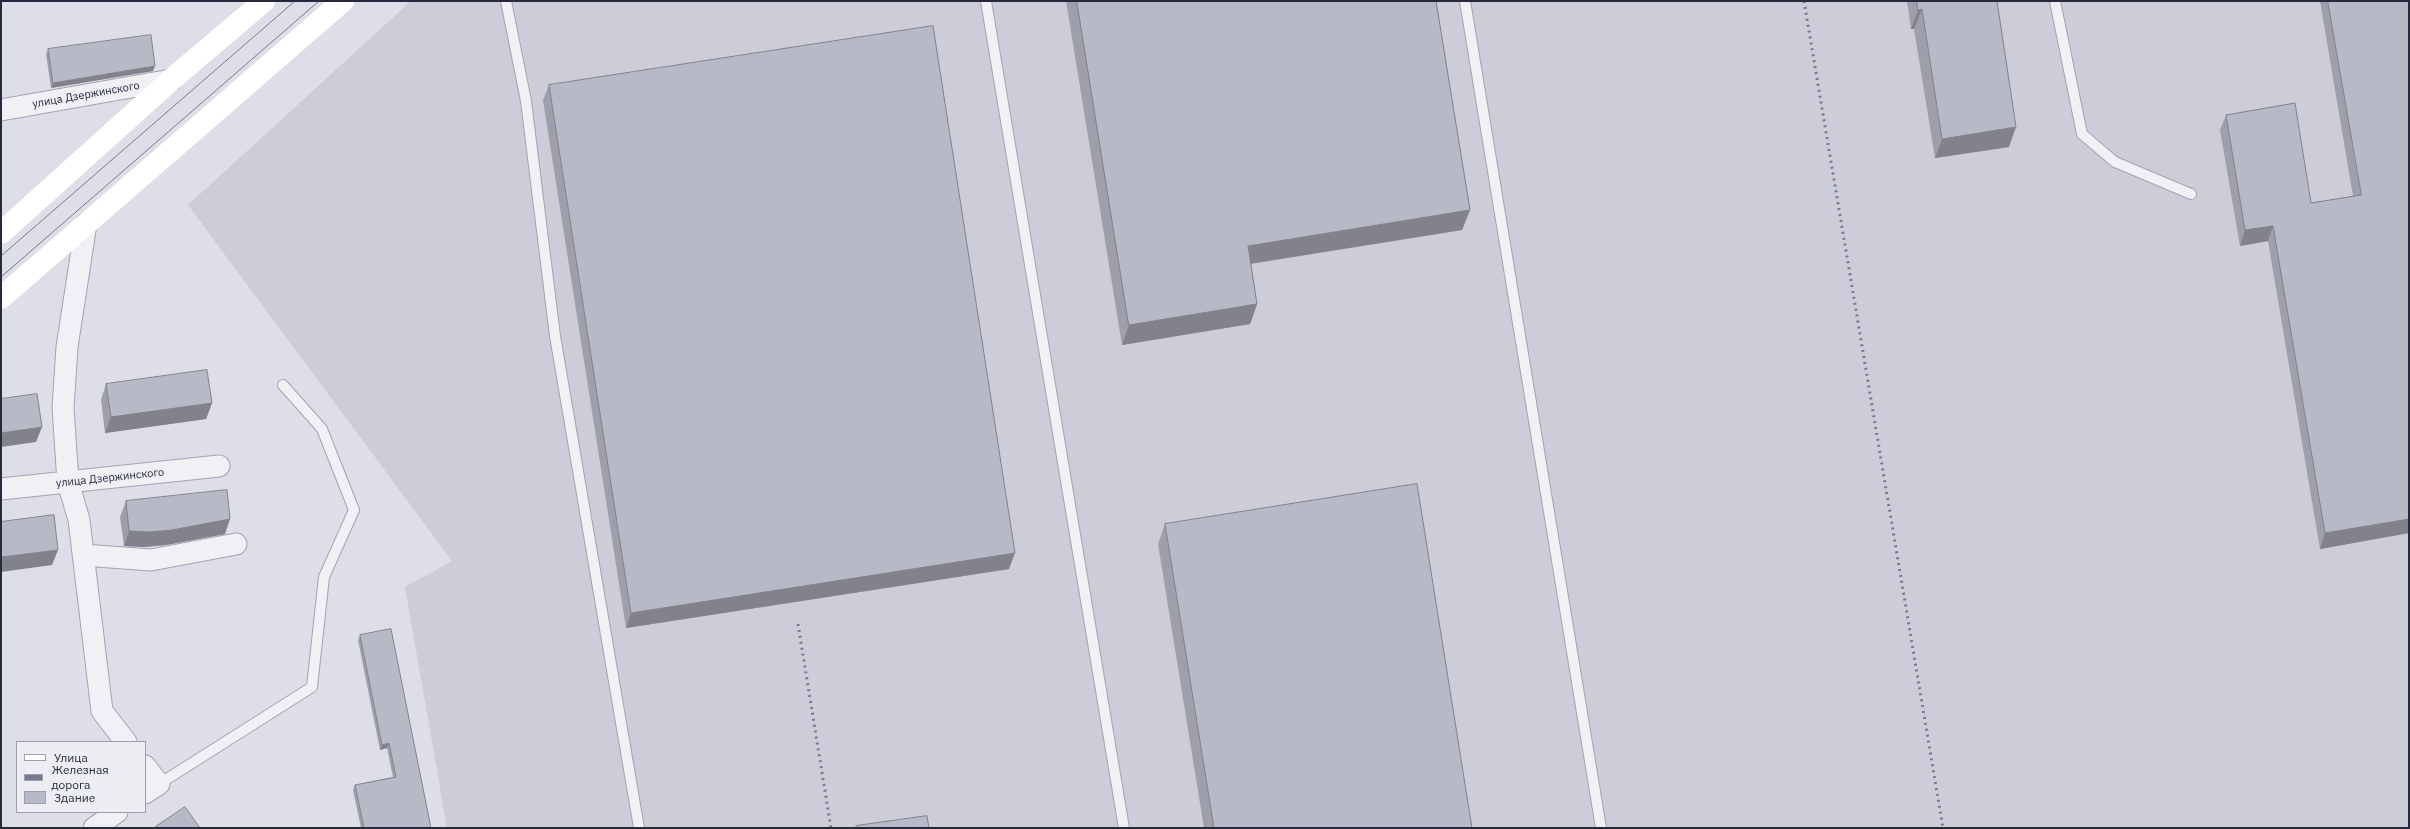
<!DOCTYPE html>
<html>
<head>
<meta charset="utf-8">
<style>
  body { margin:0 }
  #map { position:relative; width:2410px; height:829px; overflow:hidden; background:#dddee7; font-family:"IBM Plex Sans",sans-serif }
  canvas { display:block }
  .frame { position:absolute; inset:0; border:2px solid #27293d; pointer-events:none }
  .legend { position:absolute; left:16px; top:741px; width:130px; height:72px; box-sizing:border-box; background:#edeef4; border:1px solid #9e9fab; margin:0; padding:5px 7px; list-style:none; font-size:12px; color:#27293d }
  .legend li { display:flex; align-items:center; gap:8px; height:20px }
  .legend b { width:20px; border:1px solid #9e9fab }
</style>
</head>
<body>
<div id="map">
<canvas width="2410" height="829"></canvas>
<div class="frame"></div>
<ul class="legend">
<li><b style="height:5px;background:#fff"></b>Улица</li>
<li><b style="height:5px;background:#787a8f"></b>Железная дорога</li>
<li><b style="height:11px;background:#b8b9c6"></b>Здание</li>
</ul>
</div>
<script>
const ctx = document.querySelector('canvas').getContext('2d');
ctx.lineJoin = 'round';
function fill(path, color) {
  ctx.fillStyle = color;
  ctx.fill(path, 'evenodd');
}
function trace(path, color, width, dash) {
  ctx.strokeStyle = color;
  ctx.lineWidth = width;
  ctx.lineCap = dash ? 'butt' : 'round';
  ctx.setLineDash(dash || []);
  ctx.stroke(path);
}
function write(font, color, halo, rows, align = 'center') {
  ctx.font = font + ' "IBM Plex Sans",sans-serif';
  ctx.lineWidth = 3;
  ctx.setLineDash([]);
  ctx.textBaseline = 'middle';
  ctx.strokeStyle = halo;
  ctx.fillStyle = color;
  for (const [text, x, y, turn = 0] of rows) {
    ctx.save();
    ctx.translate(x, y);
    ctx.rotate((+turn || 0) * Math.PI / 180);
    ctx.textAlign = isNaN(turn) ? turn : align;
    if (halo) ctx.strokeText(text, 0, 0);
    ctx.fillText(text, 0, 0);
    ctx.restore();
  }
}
fill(new Path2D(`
  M411 1H2409V828H447L405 587 452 561 188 205Z`), '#cccdd8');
const lane = new Path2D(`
  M506 1 526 101 555 336 639 828
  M986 1 1124 828
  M1465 1 1601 828
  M2055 1 2082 134 2115 162 2191 194
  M159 784 312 687 324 577 354 510 322 429 283 385`);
const street = new Path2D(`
  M1 110 171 80
  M86 224 67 347 63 408 68 482 79 520 102 711 126 742
  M1 489 219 466
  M83 555 151 560 236 544
  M145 766 159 784 145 793
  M94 828 117 812`);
trace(lane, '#a3a4b1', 12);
trace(street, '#a3a4b1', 23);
trace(lane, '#f0f0f5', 10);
trace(street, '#f0f0f5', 21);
trace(new Path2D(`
  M1 233 171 80 264 1
  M1 298 343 1`), '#fff', 22);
trace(new Path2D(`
  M1 256 295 1
  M1 277 319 1`), '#787a8f', 1);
trace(new Path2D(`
  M1804 1 1943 828
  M798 624 831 828`), '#787a8f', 3, [2, 4]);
fill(new Path2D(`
  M1066 1H1436L1470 210 1462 230 1251 264 1257 304 1250 324 1122 345Z
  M1907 1H1997L2009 147 1935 158 1914 29H1911Z
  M2320 1H2409V533L2320 549 2268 241 2240 246 2220 130 2226 115 2311 203 2353 196Z
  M48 49 153 71 51 88 46 54Z
  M549 85 1009 569 626 628 543 100Z
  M106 384 212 403 206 419 105 433 101 400Z
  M126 501 225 534 166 545 144 547 124 546 120 517Z
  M1165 524 1472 828H1204L1158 544Z
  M360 635 431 828H361L353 790 355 785 393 777 387 748 380 750 358 640Z`), '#9e9faa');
fill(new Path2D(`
  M1922 9 1914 29H1911L1918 10Z
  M155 66 153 71 51 88 53 83Z
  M2016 127 2009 147 1935 158 1942 139Z
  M1470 210 1462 230 1241 265 1248 246Z
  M2273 226 2268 241 2240 246 2245 230Z
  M1257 304 1250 324 1122 345 1129 325Z
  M212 403 206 419 105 433 111 417Z
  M42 427 36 442 1 447V433Z
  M230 519 225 534 166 545 144 547 124 546 129 531Z
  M2409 519V533L2320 549 2325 533Z
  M58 550 52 565 1 572V557Z
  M1015 553 1009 569 626 628 631 613Z
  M389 743 387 748 380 750 382 745Z`), '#81828b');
const building = new Path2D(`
  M1077 1H1436L1470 210 1248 246 1257 304 1129 325Z
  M1917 1H1997L2016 127 1942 139 1922 9 1918 10Z
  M2328 1H2409V519L2325 533 2273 226 2245 230 2226 115 2295 103 2311 203 2361 195Z
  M933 26 1015 553 631 613 549 85Z
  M151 35 155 66 53 83 48 49Z
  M207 370 212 403 111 417 106 384Z
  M37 394 42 427 1 433V399Z
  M1417 484 1472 828H1214L1165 524Z
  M227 490 230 519 172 530 149 532 129 531 126 501Z
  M54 515 58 550 1 557V522Z
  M391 629 431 828H364L355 785 396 777 389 743 382 745 360 635Z
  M185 807 200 828H154Z
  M927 816 929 828H856V826Z`);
fill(building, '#b8b9c6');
trace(building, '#81828b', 1);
write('11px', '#27293d', '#edeef4', [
  ["улица Дзержинского",86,95,-10],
  ["улица Дзержинского",110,478,-6]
]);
</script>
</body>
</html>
